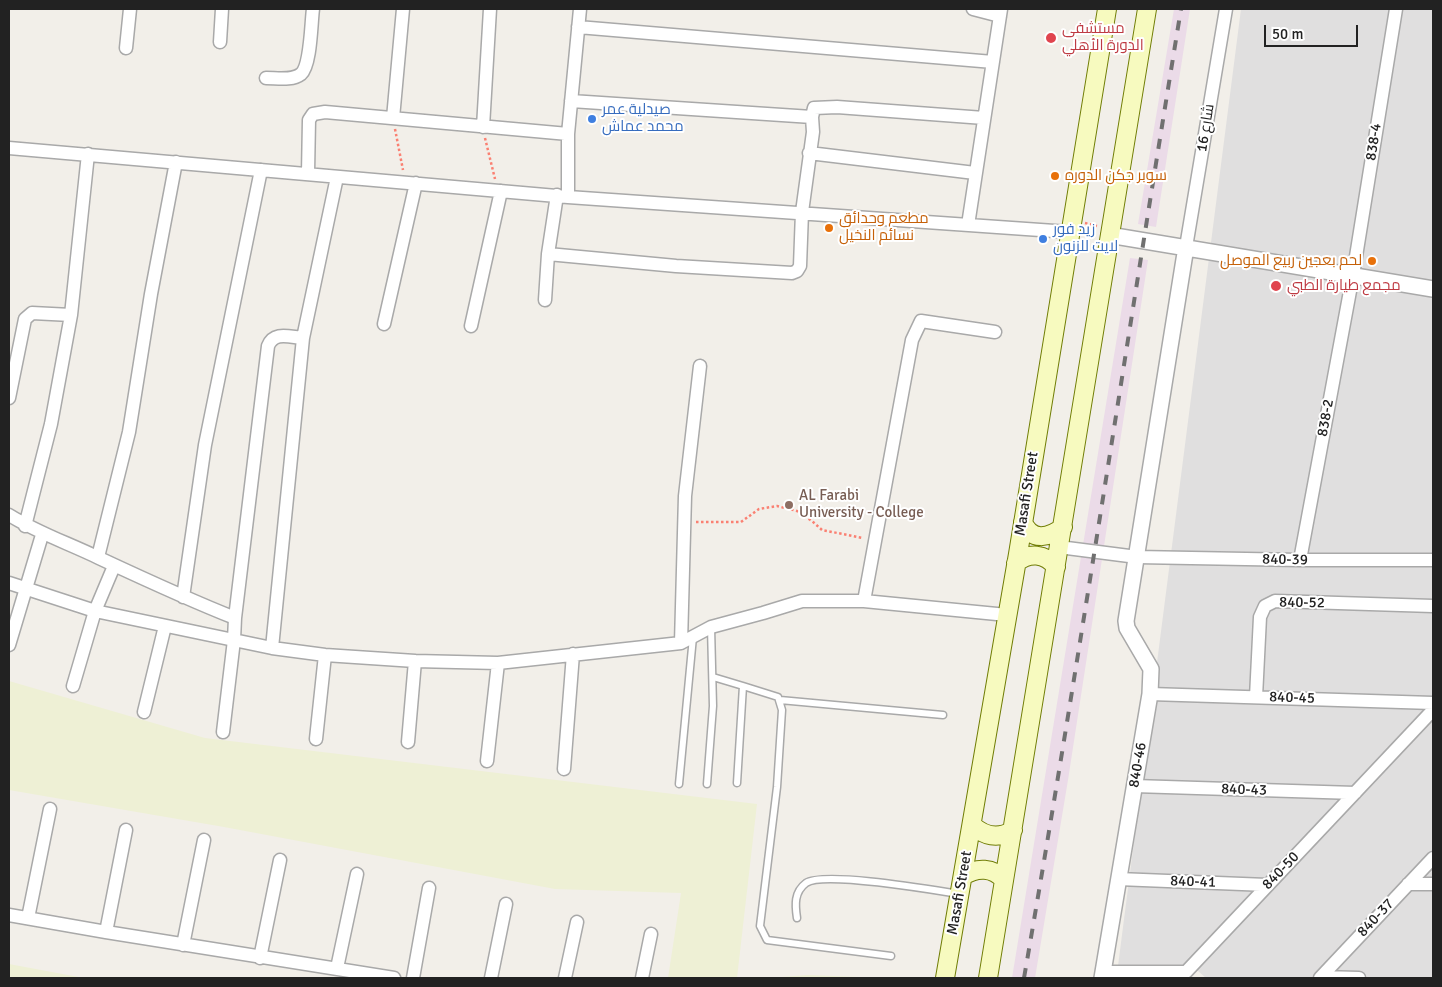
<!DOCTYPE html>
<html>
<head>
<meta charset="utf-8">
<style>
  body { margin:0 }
  #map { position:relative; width:1442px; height:987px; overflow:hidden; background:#f2efe9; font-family:Signika,sans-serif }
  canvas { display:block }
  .frame { position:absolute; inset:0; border:10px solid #222; pointer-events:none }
  .scale { position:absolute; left:1264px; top:25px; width:94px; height:22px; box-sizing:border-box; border:2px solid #222; border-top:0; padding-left:6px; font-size:15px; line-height:18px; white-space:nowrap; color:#222; -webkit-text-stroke:4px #fff; paint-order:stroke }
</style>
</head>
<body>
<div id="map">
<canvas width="1442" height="987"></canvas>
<div class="frame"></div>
<div class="scale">50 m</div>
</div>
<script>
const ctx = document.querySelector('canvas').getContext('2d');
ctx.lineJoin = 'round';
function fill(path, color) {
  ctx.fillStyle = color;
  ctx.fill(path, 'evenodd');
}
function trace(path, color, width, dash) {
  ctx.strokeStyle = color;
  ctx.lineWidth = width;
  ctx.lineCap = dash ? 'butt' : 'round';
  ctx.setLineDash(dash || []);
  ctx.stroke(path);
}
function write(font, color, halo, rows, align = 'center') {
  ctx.font = font + ' Signika,Cairo,sans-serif';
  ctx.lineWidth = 4;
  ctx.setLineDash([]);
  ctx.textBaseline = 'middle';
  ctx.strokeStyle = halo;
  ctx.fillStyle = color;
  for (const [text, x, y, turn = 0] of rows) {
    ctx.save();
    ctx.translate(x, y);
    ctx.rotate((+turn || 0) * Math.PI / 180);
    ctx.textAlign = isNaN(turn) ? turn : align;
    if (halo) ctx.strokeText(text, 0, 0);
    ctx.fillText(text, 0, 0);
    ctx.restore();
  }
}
fill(new Path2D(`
  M1241 9H1433V978H1206L1198 971 1118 966Z`), '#e0dfdf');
fill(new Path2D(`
  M1174 9H1190L1156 227 1138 224Z
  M1130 258 1148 260 1068 780 1035 978H1012Z`), '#ebdbe8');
fill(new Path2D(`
  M9 681 205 738 757 804 737 978H668L681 893 555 889 224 827 9 790Z
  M9 964 84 978H9Z
  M808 975 884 978H768Z`), '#eef0d5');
const service = new Path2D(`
  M713 677 743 686 737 783
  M743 686 778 697 782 710 777 787 760 926 767 940 891 956
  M780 700 943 715
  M679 784 693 637
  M707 784 713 706 711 627
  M797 918C795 905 794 892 806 883 824 871 933 890 959 894`);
const minor = new Path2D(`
  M973 9 1000 16
  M578 27 993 62
  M220 42 222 9
  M126 48 130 9
  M266 78C277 78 292 81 301 74 311 65 311 23 313 9
  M812 117 814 108 837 107 984 118
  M393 118 403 9
  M483 127 490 9
  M9 148 568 197 1069 232
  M809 153 975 173
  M308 173 309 120 313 114 325 112 568 134
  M568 197V134L580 9
  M968 225 1001 9
  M1186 247 1226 9
  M548 254 676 266 792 273 797 271 800 266 802 212 813 132 812 117 571 101
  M545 300 548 254 557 195
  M384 324 416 183
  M471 326 501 191
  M9 398 25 319 32 313 71 315
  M9 515C38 533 68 543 99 558 144 579 189 600 235 618L234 640 223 732
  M25 526 51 424 71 315 88 154
  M1059 547 1137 557 1300 560H1433
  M98 557 129 432 151 294 176 162
  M1300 560 1353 275 1396 9
  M9 583 95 611 272 648 325 655 415 661 498 663 681 643 711 627 763 613 802 601H864L1007 615
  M183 597 205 445 261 170
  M864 601 912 340 921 321 995 332
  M235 618 268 346C274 331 289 337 303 338
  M681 643 685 496 700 366
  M9 645 42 535
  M272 648 303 338 337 177
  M73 686 95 611 114 566
  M1150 694 1433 703
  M1256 697 1260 617 1265 606 1275 601 1433 606
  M144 712 165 626
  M316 739 325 655
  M408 742 415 661
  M487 761 498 663
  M564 769 573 654
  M1134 786 1355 793
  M1118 879 1267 885
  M1408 884H1433
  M9 915 106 932 394 978
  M28 918 50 809
  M106 932 126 830
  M183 945 204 840
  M260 958 280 860
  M337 968 357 874
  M1104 972H1186L1433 710
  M1321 977 1359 978
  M413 978 429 888
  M491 978 506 904
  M565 978 577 922
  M642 978 651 934
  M1320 978 1433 858`);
const tertiary = new Path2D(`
  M1109 235 1433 289
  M1102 978 1150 694 1151 669 1127 628 1126 621 1186 247`);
const secondary = new Path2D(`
  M1023 522C1031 542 1049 538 1063 527
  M1016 563C1029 552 1045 553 1056 567
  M972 825C984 836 998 840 1013 830
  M963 876C977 867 993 867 1004 880
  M945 978 1018 554 1107 9
  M988 978 1147 9`);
trace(service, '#a9a9a9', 9);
trace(minor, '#a9a9a9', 15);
trace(tertiary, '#a9a9a9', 18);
trace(secondary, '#707d05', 20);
trace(new Path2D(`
  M395 129 403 170
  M485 138 495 179
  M1085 223 1097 226
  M696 522H741L759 509 777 506 797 511 812 521 822 530 863 538`), '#fa8072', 2.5, [2.5, 2.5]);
trace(service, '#fff', 6);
trace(minor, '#fff', 12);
trace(tertiary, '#fff', 15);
trace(secondary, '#f7fabf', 18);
trace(new Path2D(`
  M1024 978C1080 656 1128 332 1181 9`), '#707070', 4, [10, 10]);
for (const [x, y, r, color] of [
  [1051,38,6,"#e0444e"],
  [592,119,5,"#3f7fe0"],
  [1055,176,5,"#e8710a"],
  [829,228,5,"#e8710a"],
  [1043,239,5,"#3f7fe0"],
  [1372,261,5,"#e8710a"],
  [1276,286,6,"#e0444e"],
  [789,505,5,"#8d6e63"]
]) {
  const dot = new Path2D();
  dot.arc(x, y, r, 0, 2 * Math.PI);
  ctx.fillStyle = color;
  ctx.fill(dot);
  trace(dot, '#fff', 2);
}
write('15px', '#be3a42', '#fff', [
  ["مستشفى",1062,29],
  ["الدورة الأهلي",1062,46],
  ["مجمع طيارة الطبي",1287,286]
], 'left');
write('15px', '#366cbe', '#fff', [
  ["صيدلية عمر",602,110],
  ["محمد عماش",602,127],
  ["زيد فور",1053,230],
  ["لايت للزنون",1053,247]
], 'left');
write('15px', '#222', '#fff', [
  ["شارع 16",1206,128,-81],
  ["838-4",1374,142,-81],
  ["838-2",1326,418,-80],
  ["Masafi Street",1027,494,-81],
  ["840-39",1285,560,1],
  ["840-52",1302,603,1],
  ["840-45",1292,698,2],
  ["840-46",1138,765,-80],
  ["840-43",1244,790,2],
  ["840-50",1281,871,-46],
  ["840-41",1193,882,2],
  ["Masafi Street",960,893,-80],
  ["840-37",1376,918,-47]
]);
write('15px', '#c56008', '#fff', [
  ["سوبر جكن الدوره",1065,176],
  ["مطعم وحدائق",839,219],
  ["نسائم النخيل",839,236],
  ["لحم بعجين ربيع الموصل",1362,261,"right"]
], 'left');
write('15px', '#785e54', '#fff', [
  ["AL Farabi",799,496],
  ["University - College",799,513]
], 'left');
</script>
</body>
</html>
